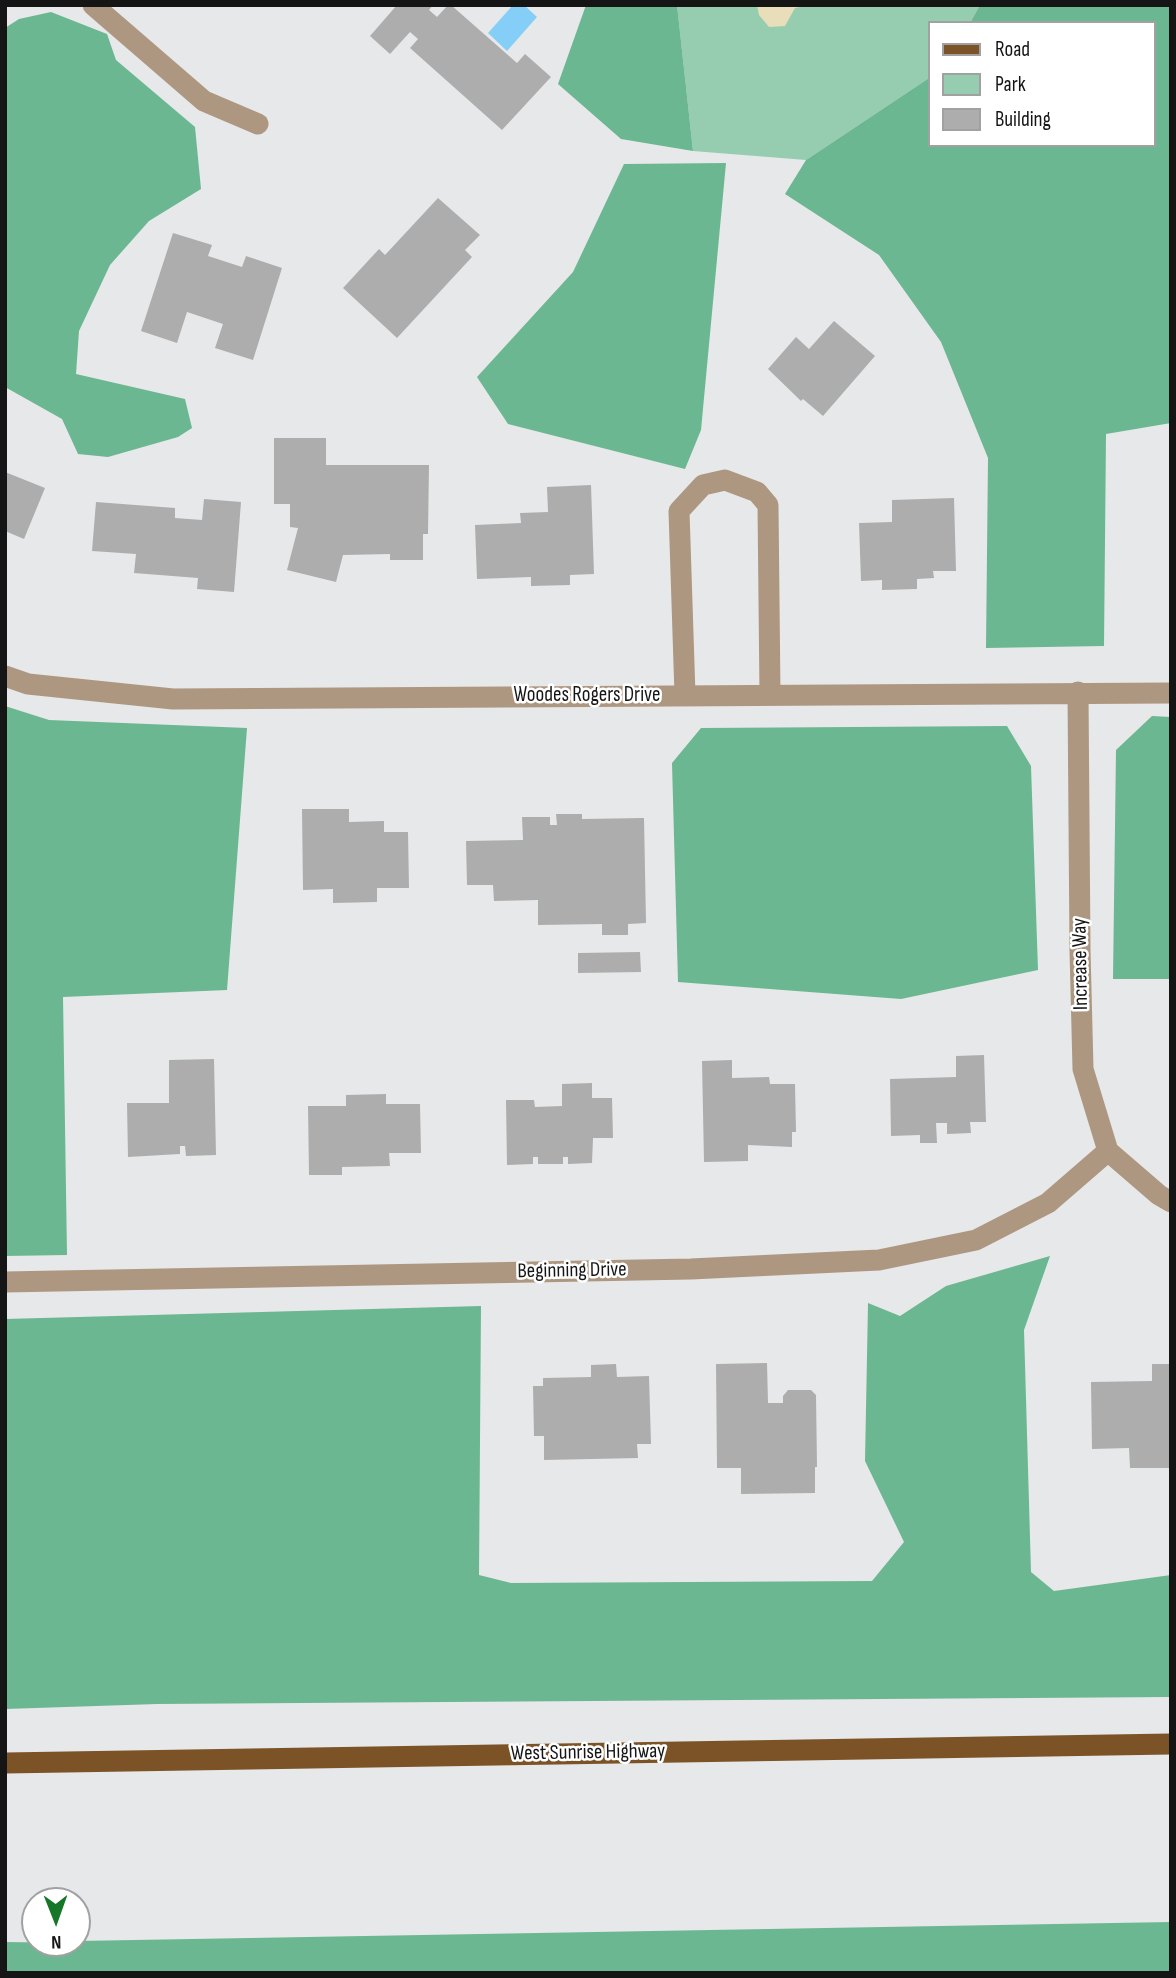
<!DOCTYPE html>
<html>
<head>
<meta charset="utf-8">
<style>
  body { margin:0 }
  #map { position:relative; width:1176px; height:1978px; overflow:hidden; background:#e7e8e9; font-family:"Sofia Sans Condensed",sans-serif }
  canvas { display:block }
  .frame { position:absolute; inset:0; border:7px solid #151515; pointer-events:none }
  .legend { position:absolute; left:928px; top:21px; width:228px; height:126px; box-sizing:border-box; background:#fff; border:2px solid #a1a1a1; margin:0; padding:9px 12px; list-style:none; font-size:21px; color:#151515 }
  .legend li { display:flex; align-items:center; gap:14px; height:35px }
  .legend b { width:35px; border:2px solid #a1a1a1 }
  .north { position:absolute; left:21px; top:1887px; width:70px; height:70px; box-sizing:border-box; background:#fff; border:2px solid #a1a1a1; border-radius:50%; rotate:179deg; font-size:19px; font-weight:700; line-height:28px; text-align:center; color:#151515 }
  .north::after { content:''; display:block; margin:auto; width:24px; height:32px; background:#167728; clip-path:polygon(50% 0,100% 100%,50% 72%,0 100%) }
</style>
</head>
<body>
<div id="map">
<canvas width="1176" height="1978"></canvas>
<div class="frame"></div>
<ul class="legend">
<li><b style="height:9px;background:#7c5327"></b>Road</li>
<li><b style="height:19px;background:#96ccaf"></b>Park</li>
<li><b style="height:19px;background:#adadae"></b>Building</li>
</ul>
<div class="north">N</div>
</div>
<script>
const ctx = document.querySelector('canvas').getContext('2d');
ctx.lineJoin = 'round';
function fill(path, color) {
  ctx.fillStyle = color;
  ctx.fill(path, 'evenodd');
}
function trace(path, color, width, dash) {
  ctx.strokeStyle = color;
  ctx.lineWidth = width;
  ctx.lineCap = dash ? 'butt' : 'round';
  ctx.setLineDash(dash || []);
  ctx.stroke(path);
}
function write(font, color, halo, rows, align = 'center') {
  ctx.font = font + ' "Sofia Sans Condensed",sans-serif';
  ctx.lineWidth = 5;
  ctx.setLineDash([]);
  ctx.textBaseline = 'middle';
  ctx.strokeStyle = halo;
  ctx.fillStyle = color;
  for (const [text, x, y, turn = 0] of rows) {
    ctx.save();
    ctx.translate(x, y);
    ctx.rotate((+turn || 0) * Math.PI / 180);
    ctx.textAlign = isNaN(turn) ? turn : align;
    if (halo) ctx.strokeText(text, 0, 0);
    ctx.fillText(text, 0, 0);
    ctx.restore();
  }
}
fill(new Path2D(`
  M677 5H980L970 23H929V78L806 160 693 151Z`), '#96ccaf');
fill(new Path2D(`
  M586 5H677L693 151 621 139 558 84Z
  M980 5H1171V423L1106 434 1104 646 986 648 988 458 941 342 879 255 785 194 806 160 929 78V145H1153V23H970Z
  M51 12 107 34 116 60 195 127 201 189 149 221 110 265 79 331 76 374 185 399 192 428 178 437 108 457 78 454 62 419 5 387V28L19 19Z
  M726 163 701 430 685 469 508 424 477 377 573 272 624 164Z
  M5 706 49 720 247 728 227 990 63 997 67 1255 5 1256Z
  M1152 716 1171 717V979H1113L1116 750Z
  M1007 726 1031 766 1038 970 901 999 678 982 672 763 701 728Z
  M1050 1256 1024 1330 1031 1572 1054 1591 1171 1575V1697L157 1704 5 1709V1319L481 1306 479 1575 511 1583 872 1581 904 1542 865 1461 868 1303 900 1316 946 1286Z
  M1171 1922V1973H5V1942L77 1943V1941Z`), '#6bb791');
fill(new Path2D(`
  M757 5H811L795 8 785 26 769 27 759 15Z`), '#e8deb9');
fill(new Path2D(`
  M513 5H524L537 17 507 51 488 33Z`), '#84cef8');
fill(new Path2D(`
  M397 5H433L429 10 437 17 448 5H451L517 63 525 54 551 77 502 130 410 48 418 39 410 32 390 54 370 36Z
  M438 198 480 235 465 250 472 257 397 338 343 288 379 249 385 255Z
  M173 233 212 245 208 256 242 267 246 256 282 268 253 360 215 348 223 324 187 312 177 343 141 331Z
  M834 321 875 356 823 416 803 399 801 401 768 369 796 337 809 349Z
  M274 438H326V465H429L428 534H423V560H390V554L343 555 336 582 287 570 298 528 290 527V504H274Z
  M5 472 45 488 24 539 5 531Z
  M591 485 594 574 570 575V585L531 586V577L477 579 475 525 521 523 520 513 548 512 547 487Z
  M954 498 956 571H933L934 578 917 579V589L882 590V580L861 581 859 523 892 522V500Z
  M204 499 241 502 234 592 197 589 198 578 134 573 136 554 92 551 96 502 175 508V518L202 520Z
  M302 809H349V822L384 821V832H408L409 888H377V902L333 903V889L303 890Z
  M556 814H582V819L644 818 646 923 628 924V935H602V924L538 925V900L494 901 493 885H467L466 841 523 840 522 817H550V825H557Z
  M640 952 641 972 578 973V953Z
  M984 1055 986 1122H970L971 1133 947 1134V1123H936L937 1143H920V1135L891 1136 890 1079 956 1077V1056Z
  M214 1059 216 1155 186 1156 185 1146H180V1154L128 1157 127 1103H169V1060Z
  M732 1060V1078L769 1077 770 1084H795L796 1132H792V1147L748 1145V1161L704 1162 702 1061Z
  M592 1083V1098H612L613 1138H593L592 1163 568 1164V1157H563V1164H538V1157H533V1164L507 1165 506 1100H534L535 1107 562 1106V1084Z
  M386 1094V1104H420L421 1153H389L390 1166 342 1167V1175H309L308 1106H346V1095Z
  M767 1363 768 1403H783V1396L788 1390H811L816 1395 817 1467H815V1493L741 1494V1468H717L716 1364Z
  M616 1364 617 1377 649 1376 651 1444H637L638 1458 544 1460V1436H534L533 1386H543V1378L591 1377V1365Z
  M1152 1364H1171V1468H1130L1129 1448 1092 1449 1091 1382 1152 1381Z`), '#adadae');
trace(new Path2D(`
  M93 5 204 101 258 124
  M5 676 28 684 173 699 1171 693
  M1078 692 1080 950 1083 1069 1108 1151 1159 1195 1171 1202
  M685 695 679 511 703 485 725 480 757 492 768 505 770 695
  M5 1282 691 1269 879 1260 976 1240 1048 1203 1108 1151`), '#ae9780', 21);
trace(new Path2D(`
  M5 1763 1171 1744`), '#7c5327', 21);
write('21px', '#151515', '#fff', [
  ["Woodes Rogers Drive",587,696],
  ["Increase Way",1081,964,-91],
  ["Beginning Drive",572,1271,-1],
  ["West Sunrise Highway",588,1753,-1]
]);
</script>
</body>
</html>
